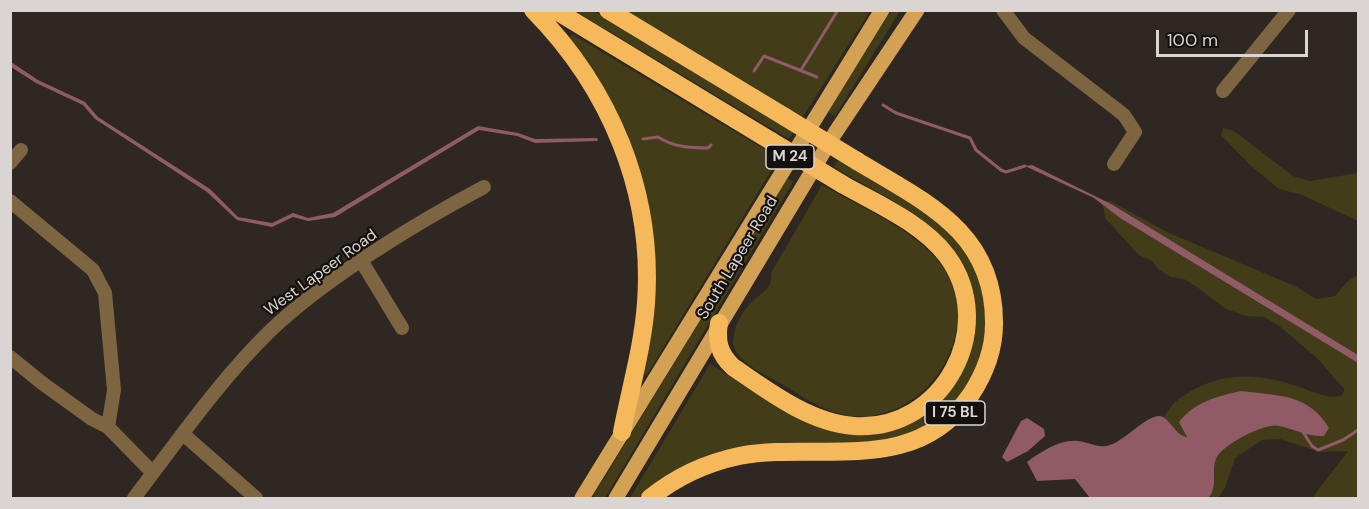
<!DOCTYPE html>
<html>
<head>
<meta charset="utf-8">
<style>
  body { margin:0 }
  #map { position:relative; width:1369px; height:509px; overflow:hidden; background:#2e2722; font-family:"DM Sans",sans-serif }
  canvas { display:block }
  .frame { position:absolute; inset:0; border:12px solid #dad5d3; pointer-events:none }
  .scale { position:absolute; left:1156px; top:30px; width:152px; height:27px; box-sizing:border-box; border:3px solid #dad5d3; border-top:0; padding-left:8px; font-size:18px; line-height:21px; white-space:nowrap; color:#dad5d3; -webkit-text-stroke:4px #13100e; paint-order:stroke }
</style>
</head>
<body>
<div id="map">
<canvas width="1369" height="509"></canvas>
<div class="frame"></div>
<div class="scale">100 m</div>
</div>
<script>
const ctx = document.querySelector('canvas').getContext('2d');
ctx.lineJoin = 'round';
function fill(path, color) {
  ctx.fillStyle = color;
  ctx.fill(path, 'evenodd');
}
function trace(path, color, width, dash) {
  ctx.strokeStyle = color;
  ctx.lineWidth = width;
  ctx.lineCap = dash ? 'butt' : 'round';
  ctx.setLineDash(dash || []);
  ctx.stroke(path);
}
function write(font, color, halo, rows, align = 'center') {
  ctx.font = font + ' "DM Sans",sans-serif';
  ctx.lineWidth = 4.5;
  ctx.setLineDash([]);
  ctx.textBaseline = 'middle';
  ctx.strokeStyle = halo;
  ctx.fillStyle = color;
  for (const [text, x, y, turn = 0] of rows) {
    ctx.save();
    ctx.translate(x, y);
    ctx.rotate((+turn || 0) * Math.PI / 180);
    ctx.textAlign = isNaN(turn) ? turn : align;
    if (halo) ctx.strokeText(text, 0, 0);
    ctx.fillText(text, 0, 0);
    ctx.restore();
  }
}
fill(new Path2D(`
  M575 11H594L794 131 789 139Z
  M622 11H870L802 118Z
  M891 11H900L835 116 828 112Z
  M572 34 779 158 646 376 640 372 649 217 569 38Z
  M1223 128 1234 131 1293 176 1310 181 1358 173V221L1302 195 1279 189 1249 164 1221 135Z
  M839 159 927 211 953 232 979 272 988 319 979 365 956 405 903 440 775 447 661 483 639 498H630L710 364C750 388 800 428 847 434 941 447 1009 337 959 257 933 218 874 191 834 167Z
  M787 178 793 182 605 498H592Z
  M822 185C857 205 906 226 933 255 993 317 934 424 851 416 826 413 803 397 782 384 764 374 741 365 733 345 733 329 740 313 752 302 763 290 772 291 771 273Z
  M1110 201 1169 233 1297 287 1316 299 1335 296 1348 281 1358 275V355L1104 202Z
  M1103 205 1120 218 1358 363V498H1312L1348 451 1320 452 1280 439 1262 440 1235 458 1225 488 1218 498H1208C1219 487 1212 473 1216 459 1221 445 1266 422 1279 425 1295 429 1307 437 1324 436L1329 427 1199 405 1179 422 1187 437 1184 438 1164 418C1171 403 1179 398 1193 390 1227 371 1262 374 1299 387 1315 392 1327 400 1343 395L1344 389 1317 358 1278 325 1264 317 1247 316 1226 309 1197 287 1184 279 1171 277 1159 270 1152 261 1139 255 1105 218Z`), '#433c19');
fill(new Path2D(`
  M11 62 38 80 85 102 98 117 210 189 238 217 272 223 293 213 308 218 333 213 478 126 518 133 535 139 597 138 598 141 535 143 517 136 479 130 335 217 308 221 293 217 272 227 237 220 207 192 95 119 83 105 36 83 11 67Z
  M1032 165 1111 204 1358 355V363L1120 218 1094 198 1025 166Z
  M1241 391C1278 396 1308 393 1329 428L1324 436C1307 437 1295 429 1279 426 1266 422 1221 445 1216 459 1211 472 1219 487 1208 498H1090L1075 479 1037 481 1027 462C1041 452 1060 439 1078 441 1090 442 1098 449 1110 445 1127 439 1142 419 1158 416 1169 415 1175 436 1187 437L1179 422C1194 402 1218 396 1241 391Z
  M1027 418 1044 429 1045 436 1028 451 1007 462 1002 457 1021 421Z`), '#905b66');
trace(new Path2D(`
  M801 70 838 10
  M754 71 764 56 817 77
  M883 105 896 113 970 138 976 150 1001 170 1006 172 1025 166
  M643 139 658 137C673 147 690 148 708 148L711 145
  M1303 432 1312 446 1318 450 1343 440 1358 430`), '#905b66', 3);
trace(new Path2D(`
  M1003 10 1024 38 1124 115 1135 132 1114 164
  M1223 91 1289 10
  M10 163 21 150
  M10 201 93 270 105 293 114 390 108 427
  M362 262 402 328
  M10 357 42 383 92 419 108 427 153 473
  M183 434 256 498
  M134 498C177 442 218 382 269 332 324 279 416 223 484 187`), '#7d6542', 14);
trace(new Path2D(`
  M582 498 882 10
  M616 498 835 133 917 10`), '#d3a154', 15);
trace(new Path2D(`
  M533 10C610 88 654 192 646 303 643 346 630 390 622 432
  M555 10 771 141
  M608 10 785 117
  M719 323C716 341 719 354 733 367 768 391 810 423 854 426 943 432 999 327 947 256 922 223 877 204 842 184
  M650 498C676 477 706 463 739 456 820 441 913 477 970 396 984 375 994 350 994 324 995 232 925 202 857 161`), '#f5b85a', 18);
trace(new Path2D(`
  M785 117 857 161
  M771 141 842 184`), '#f5b85a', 18);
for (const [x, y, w] of [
  [790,157,48],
  [955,413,60]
]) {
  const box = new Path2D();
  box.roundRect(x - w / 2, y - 12, w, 24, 4.5);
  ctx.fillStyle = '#13100e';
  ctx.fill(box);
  trace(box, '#dad5d3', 1.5);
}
write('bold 15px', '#dad5d3', null, [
  ["M 24",790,157],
  ["I 75 BL",955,413]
]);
write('16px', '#dad5d3', '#13100e', [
  ["South Lapeer Road",738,258,-59],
  ["West Lapeer Road",321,273,-36]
]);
</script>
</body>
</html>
